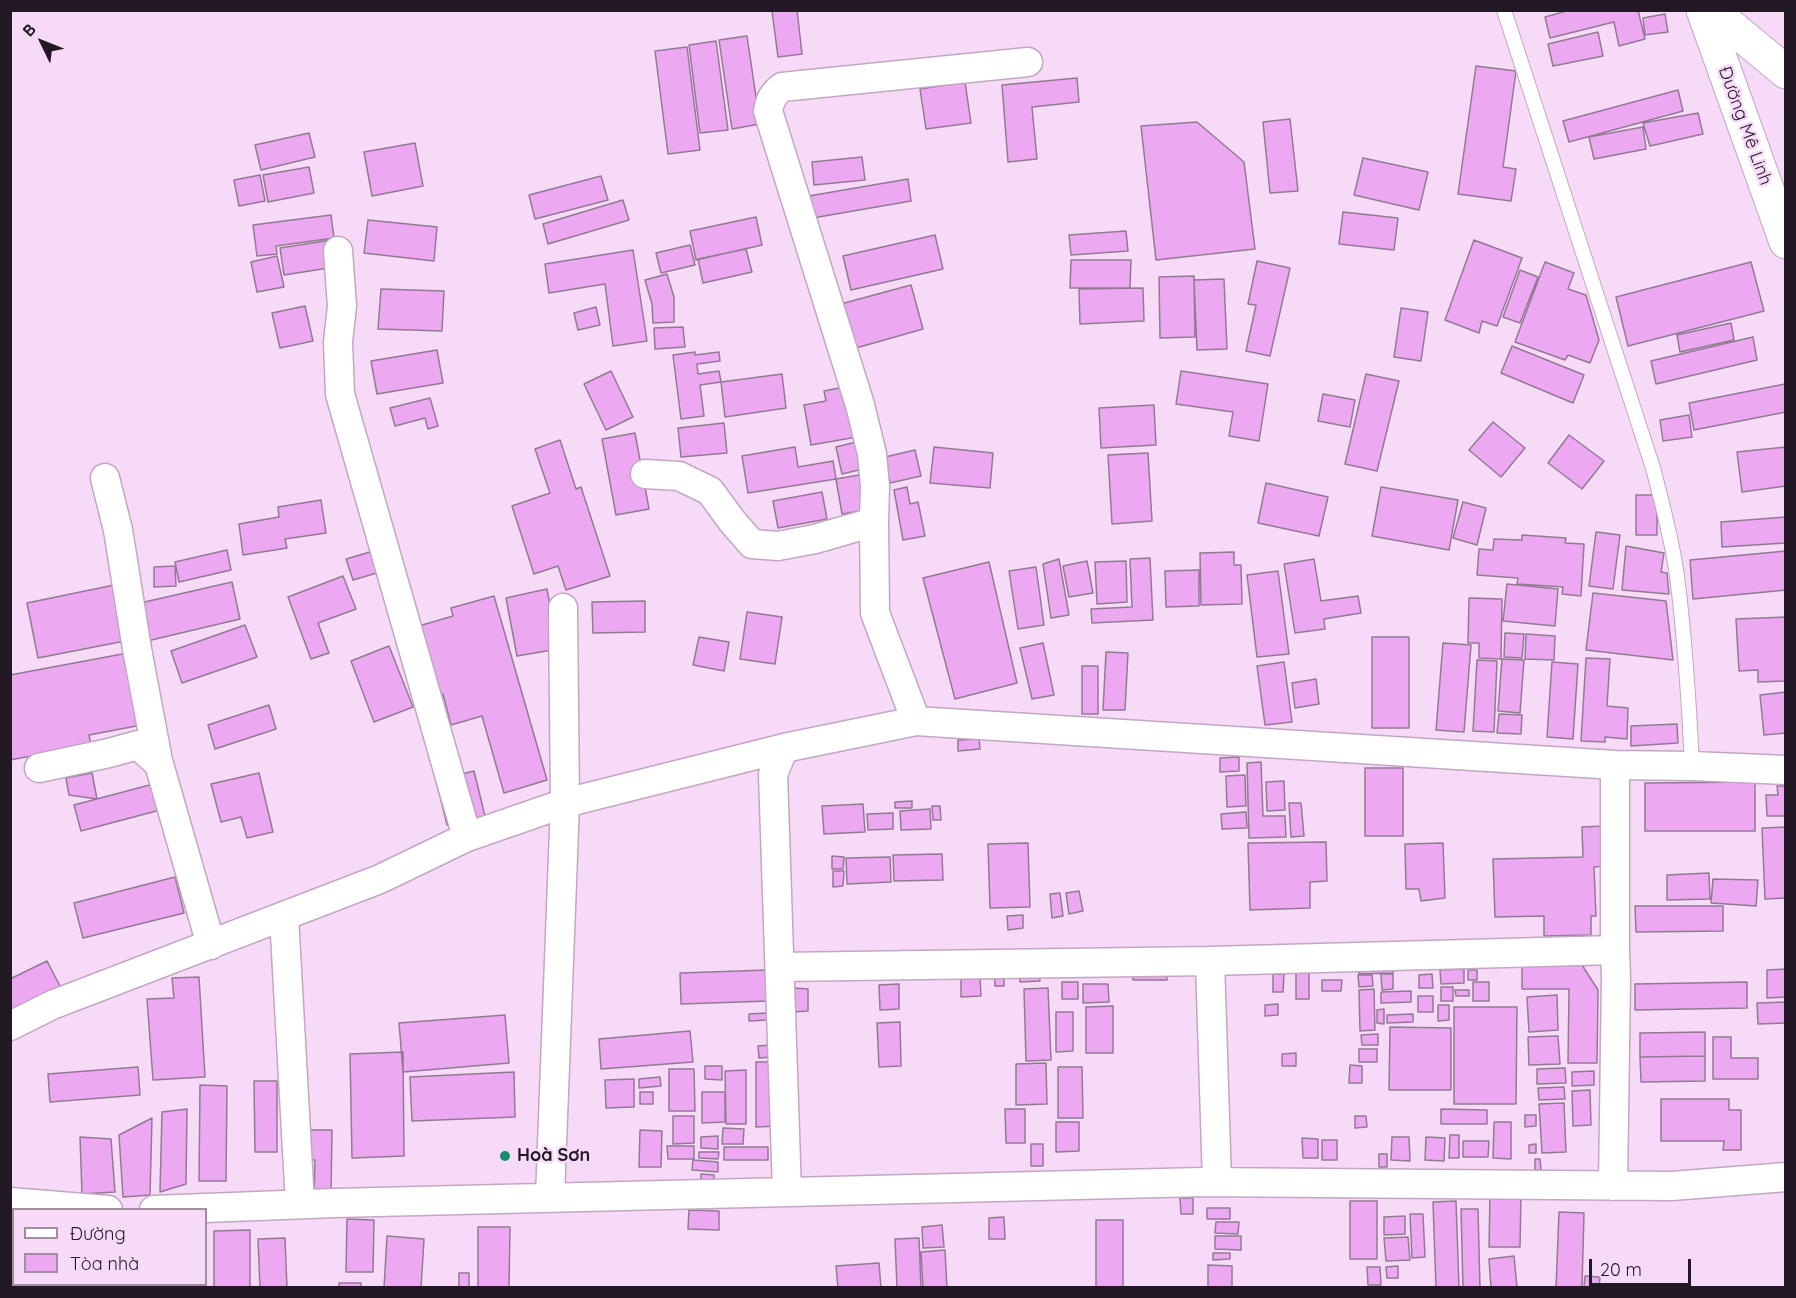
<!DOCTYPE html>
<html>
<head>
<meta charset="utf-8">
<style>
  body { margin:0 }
  #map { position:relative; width:1796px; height:1298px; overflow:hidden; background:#f6daf8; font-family:Quicksand,sans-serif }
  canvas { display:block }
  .frame { position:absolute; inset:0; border:12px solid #231924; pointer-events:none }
  .legend { position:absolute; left:12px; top:1208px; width:195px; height:78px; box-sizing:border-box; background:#f6daf8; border:2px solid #a28da3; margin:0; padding:8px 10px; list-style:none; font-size:18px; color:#231924 }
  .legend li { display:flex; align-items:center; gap:12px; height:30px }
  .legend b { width:30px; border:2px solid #a28da3 }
  .north { position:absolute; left:12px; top:12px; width:60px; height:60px; -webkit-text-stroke:4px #f6daf8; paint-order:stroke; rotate:313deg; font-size:16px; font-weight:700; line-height:24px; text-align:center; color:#231924 }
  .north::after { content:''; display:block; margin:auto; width:21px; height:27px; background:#231924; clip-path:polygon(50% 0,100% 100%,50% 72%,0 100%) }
  .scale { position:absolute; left:1589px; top:1259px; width:102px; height:27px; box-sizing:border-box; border:3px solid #231924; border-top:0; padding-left:8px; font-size:18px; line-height:21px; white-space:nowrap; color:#231924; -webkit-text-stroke:4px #f6daf8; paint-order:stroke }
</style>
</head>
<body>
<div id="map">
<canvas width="1796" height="1298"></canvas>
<div class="frame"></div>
<ul class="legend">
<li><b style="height:8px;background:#fff"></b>Đường</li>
<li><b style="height:16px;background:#eca8f0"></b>Tòa nhà</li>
</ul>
<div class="north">B</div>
<div class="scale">20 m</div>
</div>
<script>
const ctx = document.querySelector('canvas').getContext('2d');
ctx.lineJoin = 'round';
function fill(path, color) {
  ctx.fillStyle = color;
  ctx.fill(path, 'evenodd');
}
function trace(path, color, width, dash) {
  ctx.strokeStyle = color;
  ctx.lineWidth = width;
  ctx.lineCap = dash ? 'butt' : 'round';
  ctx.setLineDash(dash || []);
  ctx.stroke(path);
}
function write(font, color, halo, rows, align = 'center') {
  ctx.font = font + ' Quicksand,sans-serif';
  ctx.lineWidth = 5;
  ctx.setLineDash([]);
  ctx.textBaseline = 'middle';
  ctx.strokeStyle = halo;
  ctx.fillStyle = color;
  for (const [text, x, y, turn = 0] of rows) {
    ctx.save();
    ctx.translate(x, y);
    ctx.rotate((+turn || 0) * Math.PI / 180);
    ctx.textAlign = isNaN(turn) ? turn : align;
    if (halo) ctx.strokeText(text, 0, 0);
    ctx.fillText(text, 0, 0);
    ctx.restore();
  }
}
const building = new Path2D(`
  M797 10 802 54 778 57 772 11Z
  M1570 10H1638L1645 39 1619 46 1614 22 1550 38 1545 17Z
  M1665 14 1668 32 1645 35 1643 18Z
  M1598 32 1603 56 1553 66 1548 44Z
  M747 36 760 124 732 129 719 40Z
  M716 41 728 130 700 133 689 45Z
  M687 47 700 150 668 154 655 51Z
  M1476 66 1516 71 1503 167 1516 169 1511 201 1458 194Z
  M1077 78 1079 102 1032 107 1037 159 1008 162 1002 85Z
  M965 82 971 123 926 129 920 89Z
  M1678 90 1683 111 1569 142 1563 121Z
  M1698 113 1703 134 1650 146 1643 123Z
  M1290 119 1298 191 1270 193 1263 122Z
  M1197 122 1244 162 1255 249 1156 260 1141 126Z
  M1643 127 1646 149 1594 159 1589 137Z
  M309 133 315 157 261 170 255 145Z
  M415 143 423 186 372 196 364 152Z
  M862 157 865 180 814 185 812 162Z
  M1363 158 1428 172 1419 210 1354 195Z
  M309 167 314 193 268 202 263 175Z
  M260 175 265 201 239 206 234 180Z
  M601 176 608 200 535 219 529 195Z
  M908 179 911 201 807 219 803 197Z
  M623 200 629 220 548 244 543 224Z
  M1343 212 1398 218 1394 250 1339 244Z
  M331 215 334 238 276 246 277 254 257 256 253 225Z
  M756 217 762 245 696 260 690 231Z
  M368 220 437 227 434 261 364 253Z
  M1126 231 1128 251 1071 255 1069 235Z
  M935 235 943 269 851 290 843 256Z
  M331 240 335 267 284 275 280 248Z
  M1474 240 1522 258 1497 326 1482 321 1479 333 1445 320Z
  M690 245 695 265 661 273 656 253Z
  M746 249 752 272 703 283 698 259Z
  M633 250 647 341 613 346 605 284 549 293 545 264Z
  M277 256 284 287 257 292 251 262Z
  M1071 260H1131L1130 288H1070Z
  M1257 261 1290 268 1270 356 1246 351 1256 305 1248 304Z
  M1545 262 1574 273 1568 289 1586 295 1599 340 1590 363 1568 355 1565 360 1515 342Z
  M1751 262 1764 311 1628 346 1616 297Z
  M1520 270 1538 277 1520 323 1503 317Z
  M667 274 674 297V322L653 323 652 304 645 280Z
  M1194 276 1195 337 1160 338 1159 277Z
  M1224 279 1227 349 1197 350 1194 280Z
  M911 285 923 329 849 350 837 305Z
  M1143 288 1144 321 1080 324 1079 289Z
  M381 289 444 291 442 331 378 329Z
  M305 306 313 341 280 348 272 313Z
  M596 307 600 325 578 330 574 313Z
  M1401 308 1428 312 1421 361 1394 357Z
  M1731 323 1734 340 1680 352 1677 335Z
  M683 327 685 347 655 349 654 328Z
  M1753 337 1757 360 1656 384 1651 361Z
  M1512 346 1584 375 1573 403 1501 373Z
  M437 350 443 383 377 394 371 361Z
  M695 352V355L719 352 720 361 697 364 698 374 719 371 721 382 700 385 704 416 681 419 673 355Z
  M611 371 633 417 606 430 584 384Z
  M1181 371 1268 384 1259 441 1229 436 1233 412 1176 404Z
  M782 374 786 408 725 417 721 382Z
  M1366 374 1399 381 1377 471 1345 464Z
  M1785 384 1786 412 1694 430 1689 403Z
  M849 386 857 437 811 445 804 405 826 401 824 391Z
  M1323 394 1355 400 1350 427 1318 421Z
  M430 398 438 426 428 429 425 418 395 426 390 408Z
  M1154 405 1156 445 1101 448 1099 408Z
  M1689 415 1692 437 1663 441 1660 420Z
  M1493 422 1525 448 1501 477 1469 450Z
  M724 423 727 453 681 457 678 428Z
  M635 433 649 509 616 515 602 439Z
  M1569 435 1604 461 1582 489 1548 463Z
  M560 440 576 489 581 487 610 576 566 590 558 566 534 574 512 506 550 493 535 449Z
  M860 441 867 468 842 474 836 447Z
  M795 447 798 467 833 461 836 479 748 493 742 456Z
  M934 447 993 453 990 488 930 483Z
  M1786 447V486L1742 492 1737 452Z
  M915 450 921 476 890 483 885 457Z
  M1148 453 1152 521 1112 524 1108 455Z
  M865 474 871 509 842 514 836 479Z
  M1266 483 1328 497 1319 536 1258 523Z
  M907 487 910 504 918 502 925 536 903 540 894 490Z
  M1381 487 1458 500 1449 550 1372 536Z
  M822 492 827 519 778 528 773 501Z
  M1636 495H1657V535H1636Z
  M321 500 326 533 285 539 287 548 243 555 239 524 279 517 278 507Z
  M1463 502 1486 508 1477 545 1453 538Z
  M1786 517V543L1722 547 1721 522Z
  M1596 532 1620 535 1613 589 1589 586Z
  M1522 535 1566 538 1565 543 1584 544 1581 596 1562 594 1563 587 1517 584 1518 578 1477 575 1479 549 1493 550 1494 539 1522 540Z
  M1626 546 1664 553 1661 572 1667 573 1669 594 1622 590Z
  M227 550 231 570 179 582 175 562Z
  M1786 551V590L1693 599 1690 560Z
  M370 552 377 573 353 580 346 559Z
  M1234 552V565H1241L1242 604 1201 605 1200 553Z
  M1150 558 1153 620 1092 623 1091 609 1132 607 1130 559Z
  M1059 559 1069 615 1051 618 1043 564Z
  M1314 559 1321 601 1358 596 1361 613 1324 619 1325 629 1295 633 1284 564Z
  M1087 561 1093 593 1069 597 1063 566Z
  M1126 561 1127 602 1097 604 1095 562Z
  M989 562 1017 683 955 699 923 578Z
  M175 566 176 586 154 587V567Z
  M1036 567 1044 625 1018 629 1009 571Z
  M1199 570V606L1166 607 1165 571Z
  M1278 571 1289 654 1257 657 1247 575Z
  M343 576 356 609 318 623 329 653 311 659 288 597Z
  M232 582 240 619 143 642 136 604Z
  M119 584 130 640 38 658 27 603Z
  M1507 584 1558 589 1555 626 1503 621Z
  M547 589 558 649 517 656 506 598Z
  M1593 593 1666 601 1673 660 1586 650Z
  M494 596 547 780 504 793 482 716 451 725 443 694 415 702 395 633 453 616 451 608Z
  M1469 598 1502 599 1501 659 1479 658V643H1468Z
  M645 601V632L593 633 592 602Z
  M747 612 782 617 775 664 740 659Z
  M1786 617V681L1758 682V670L1739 671 1736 619Z
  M245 625 257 657 182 683 171 651Z
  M1505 633 1524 634 1522 658 1504 657Z
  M1526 634 1555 636 1554 660 1525 659Z
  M699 637 729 642 724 671 693 665Z
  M1372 637H1409V728H1372Z
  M1043 643 1054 695 1032 699 1020 648Z
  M1443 643 1471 645 1464 732 1436 730Z
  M389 646 413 707 374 722 351 661Z
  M133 652 147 724 89 735 93 754 37 755 10 760V675Z
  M1106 652 1128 653 1125 710H1103Z
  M1586 658 1610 659 1607 706 1628 708 1627 739 1605 737V742L1581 741Z
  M1502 659 1524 660 1520 713 1498 711Z
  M1477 660 1497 661 1494 732 1473 731Z
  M1284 662 1292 722 1265 725 1257 666Z
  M1552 662 1578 664 1573 739 1547 737Z
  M1082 666H1098V714H1082Z
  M1316 679 1319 704 1295 708 1292 683Z
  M1786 692V733L1764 735 1760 695Z
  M269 705 276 729 215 749 208 725Z
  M1499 714 1522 715 1521 734 1497 733Z
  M1677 724 1678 743 1631 746V726Z
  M979 739 980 749 958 751V740Z
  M1239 757V771L1220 772V758Z
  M1261 762 1263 816H1285L1286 837 1249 838 1247 763Z
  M1365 768H1403V836H1365Z
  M474 771 485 816 447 825 436 780Z
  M92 773 97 799 69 795 66 778Z
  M259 773 273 832 247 838 241 817 221 822 211 784Z
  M1245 775 1246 806 1227 807 1226 776Z
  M1284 781 1285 810 1267 811 1266 782Z
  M1755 782V831H1645V783Z
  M157 783 164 809 81 831 74 805Z
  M1777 786H1786V816H1767L1766 795H1778Z
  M912 801V808H895V802Z
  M1289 803H1301L1304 836 1291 837Z
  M863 804 865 832 824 834 822 806Z
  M932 806H940L941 820H933Z
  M930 809 931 829 901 830 900 811Z
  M1246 812 1247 828 1222 829 1221 814Z
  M893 813V829L868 830 867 814Z
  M1605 826V866L1594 867 1596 916H1591V935L1544 936V916L1495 917 1493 859 1583 857 1582 827Z
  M1786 827V898L1765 899 1762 828Z
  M1326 842 1327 881 1310 882V908L1250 910 1248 843Z
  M1028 843 1030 907 990 908 988 844Z
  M1443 843 1445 898 1421 901 1419 889H1406L1405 844Z
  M942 854 943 880 894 881 893 855Z
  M832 856 844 857 843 869H832Z
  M890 857 891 882 847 884 846 858Z
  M833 871H844L843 886 833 887Z
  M1709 873 1710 899 1667 900V875Z
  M175 877 184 913 83 938 74 903Z
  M1713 879 1758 880 1756 906 1711 903Z
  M1079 891 1083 911 1069 914 1066 893Z
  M1060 893 1063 916 1052 918 1050 894Z
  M1635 906H1723V931L1636 932Z
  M1023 915V928L1008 930 1007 916Z
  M1393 959V973L1359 974 1358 960Z
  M47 961 61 988 10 1013V979Z
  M1167 964V980H1133V965Z
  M1004 965V986H995L994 966Z
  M1522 965H1582L1598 990 1597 1063H1568L1569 989H1522Z
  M1019 969H1039L1040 981 1020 982Z
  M1464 969V983L1441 984 1440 970Z
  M1786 969V997L1767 998V970Z
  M768 970 769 1001 681 1004 680 973Z
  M1468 970H1477V980H1468Z
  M1296 973H1309V999H1296Z
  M1273 974H1284L1283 992H1273Z
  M1381 974H1393V989L1382 990Z
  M1432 974 1433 988H1419V975Z
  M1358 975H1372L1373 986 1359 987Z
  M199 977 205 1077 153 1080 147 999 174 998 172 978Z
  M980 977 981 996 961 997V978Z
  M1322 980H1342L1341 991H1322Z
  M1062 982H1078V999H1062Z
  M1473 982H1489V1001H1473Z
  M1747 982V1008L1635 1010V984Z
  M899 984V1009L880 1010 879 985Z
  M1083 984H1108L1109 1002 1083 1003Z
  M1441 987H1453V1001H1441Z
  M793 988 808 989V1011L793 1012Z
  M1048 988 1051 1060 1026 1061 1024 989Z
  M1374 989 1375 1030 1360 1031 1359 990Z
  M1455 990H1469V996H1456Z
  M1411 991V1002L1381 1003V992Z
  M1557 995 1558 1030 1529 1032 1527 997Z
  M1418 996H1433V1012H1418Z
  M1786 1002V1023L1758 1024 1757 1003Z
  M1278 1004V1015L1265 1016V1005Z
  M1438 1005H1449V1020L1438 1021Z
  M1113 1006V1053H1086V1007Z
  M1454 1007H1517L1516 1104H1454Z
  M1384 1009V1024L1377 1023V1010Z
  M1056 1012H1073V1051L1056 1052Z
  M767 1013V1020L749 1021V1014Z
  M1413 1014V1022L1387 1023V1015Z
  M505 1015 509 1063 403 1072 399 1023Z
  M900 1022 901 1066 879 1067 877 1023Z
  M1390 1027 1451 1028V1090H1389Z
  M690 1031 693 1062 601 1069 599 1039Z
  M1705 1032V1056L1640 1057V1033Z
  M1378 1034V1045H1362L1361 1035Z
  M1558 1036 1560 1064 1529 1065 1528 1037Z
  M1713 1037H1731V1058H1758V1079H1713Z
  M771 1045 772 1057 759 1058 758 1046Z
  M1359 1049H1377V1062H1359Z
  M403 1052 404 1156 352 1158 350 1054Z
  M1296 1053V1066H1282V1054Z
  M1705 1056V1081L1641 1082 1640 1057Z
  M756 1062H778V1126L756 1127Z
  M1046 1063 1047 1104 1016 1105V1064Z
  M1350 1065 1362 1066V1083H1349Z
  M705 1066H722V1080L705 1079Z
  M138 1067 140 1095 50 1102 48 1074Z
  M1058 1067H1082L1083 1118H1058Z
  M1565 1068 1566 1083 1537 1084V1069Z
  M669 1069H694L695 1111H669Z
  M746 1070V1124H726L725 1071Z
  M1594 1071V1085L1572 1086V1072Z
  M514 1072 515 1117 412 1121 410 1077Z
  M660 1077 661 1086 639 1088V1079Z
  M634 1079V1107L606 1108 605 1080Z
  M254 1081H277V1152H255Z
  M200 1085 227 1086 226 1181H199Z
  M1564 1087 1565 1099 1539 1100 1538 1088Z
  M1590 1090 1591 1125 1573 1126 1572 1091Z
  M640 1092H653V1104H640Z
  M702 1092H725V1122L702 1123Z
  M1661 1099H1729V1110H1741V1150H1723L1724 1141H1661Z
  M1564 1103 1566 1152 1542 1153 1539 1104Z
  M187 1109 186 1184 160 1192 162 1112Z
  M1005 1109H1025V1143H1006Z
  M1441 1109 1487 1110V1124H1441Z
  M1525 1115H1536V1126L1525 1127Z
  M673 1116H694V1143L673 1144Z
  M1355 1116H1366L1367 1127 1355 1128Z
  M152 1118 150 1195 123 1197 119 1135Z
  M1056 1122H1079V1151L1056 1152Z
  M1494 1122H1511V1159L1493 1158Z
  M723 1128 744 1129 743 1144H722Z
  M305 1130H332L331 1194H314L315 1160H304Z
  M640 1130 662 1131 661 1167H639Z
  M1450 1135H1459V1158H1449Z
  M718 1136V1149L701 1148V1137Z
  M80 1137 111 1139 115 1192 82 1194Z
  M1392 1137H1409L1410 1161 1391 1160Z
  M1426 1137 1445 1138 1444 1161 1425 1160Z
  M1302 1138 1318 1139V1158H1303Z
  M1322 1140H1337V1160H1322Z
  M1463 1141H1489L1488 1157H1463Z
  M1031 1144H1043V1166H1031Z
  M1536 1144V1153H1529V1145Z
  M667 1146H694V1159H668Z
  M724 1147H768V1160H724Z
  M699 1152H719L718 1159 699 1158Z
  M1379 1154H1387V1167H1379Z
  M1535 1159H1540L1541 1170H1535Z
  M693 1160 718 1162V1172L692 1170Z
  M701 1174 714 1175V1183L701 1182Z
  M1521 1194 1520 1247H1489L1490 1195Z
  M1180 1198H1193V1214H1181Z
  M1350 1201H1377V1259H1350Z
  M1456 1201 1459 1288H1436L1433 1202Z
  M1207 1208H1230V1219H1207Z
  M1461 1209H1478L1480 1288H1463Z
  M689 1210 719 1211V1230L688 1229Z
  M1559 1212 1584 1213 1582 1288H1556Z
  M1410 1214H1423L1425 1257 1412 1258Z
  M1405 1216V1234L1384 1235V1217Z
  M1004 1217 1005 1239H989V1218Z
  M347 1219 374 1220 373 1272H346Z
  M1096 1220H1123V1288H1096Z
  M1216 1222H1239L1238 1234 1215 1233Z
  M942 1225 944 1247 923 1248 922 1227Z
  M478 1227H510L509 1288H478Z
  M250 1230V1288H214V1231Z
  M387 1236 424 1239 421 1288H384Z
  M1215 1236H1241V1250L1215 1249Z
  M1408 1237 1410 1260 1386 1261 1384 1238Z
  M285 1238 287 1288H260L258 1239Z
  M919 1238 921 1288H897L895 1239Z
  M945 1250 947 1288H923L921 1252Z
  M1213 1253H1230V1259L1213 1260Z
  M1514 1256 1517 1288H1491L1489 1259Z
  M879 1263 881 1288H838L836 1266Z
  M1208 1265 1232 1266V1288H1208Z
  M1398 1266V1278H1387L1386 1267Z
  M1367 1267H1380L1381 1285H1368Z
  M459 1273H469V1287H459Z
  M1585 1276 1600 1277 1599 1288H1584Z
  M339 1283H361V1288H339Z
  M59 1284H90V1288H59Z`);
fill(building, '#eca8f0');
trace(building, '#937a94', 1.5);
const lane = new Path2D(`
  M1504 10 1653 468C1662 503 1672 539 1677 576 1685 639 1689 702 1692 766`);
const street = new Path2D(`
  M338 251 342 306 338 342 340 394 467 837
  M645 474 679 476 710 491 732 521 752 544 778 546 815 539 874 522 875 613 916 721
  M105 478 118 530 137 649 159 766
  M874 522 875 486 872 454 860 405 768 111C770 100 773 94 782 87L1028 62
  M784 748 773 774 787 1192
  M39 768 109 753 138 745 159 764 211 945
  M284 916 300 1204
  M1615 950V765
  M1210 961 1217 1182
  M780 967 1210 961 1615 950 1616 977 1613 1186
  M10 1026 52 1005 380 879 467 837 565 803 784 748 916 721 1615 765 1692 766 1786 770
  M550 1197 565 803 563 608
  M10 1202 108 1210
  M154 1210 335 1203 1202 1182 1672 1186 1786 1177`);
const secondary = new Path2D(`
  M1703 10 1786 242
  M1711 10 1786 72`);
trace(lane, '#c2a7c3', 16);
trace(street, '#c2a7c3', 31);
trace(secondary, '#c2a7c3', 35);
trace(lane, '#fff', 14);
trace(street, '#fff', 28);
trace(secondary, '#fff', 33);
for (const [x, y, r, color] of [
  [505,1156,6,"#178c6e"]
]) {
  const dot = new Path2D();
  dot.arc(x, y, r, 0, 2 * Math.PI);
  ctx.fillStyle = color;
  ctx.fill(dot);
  trace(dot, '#f6daf8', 2);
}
write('18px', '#231924', '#f6daf8', [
  ["Đường Mê Linh",1745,126,70]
]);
write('bold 18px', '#231924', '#f6daf8', [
  ["Hoà Sơn",517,1156]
], 'left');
</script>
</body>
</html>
